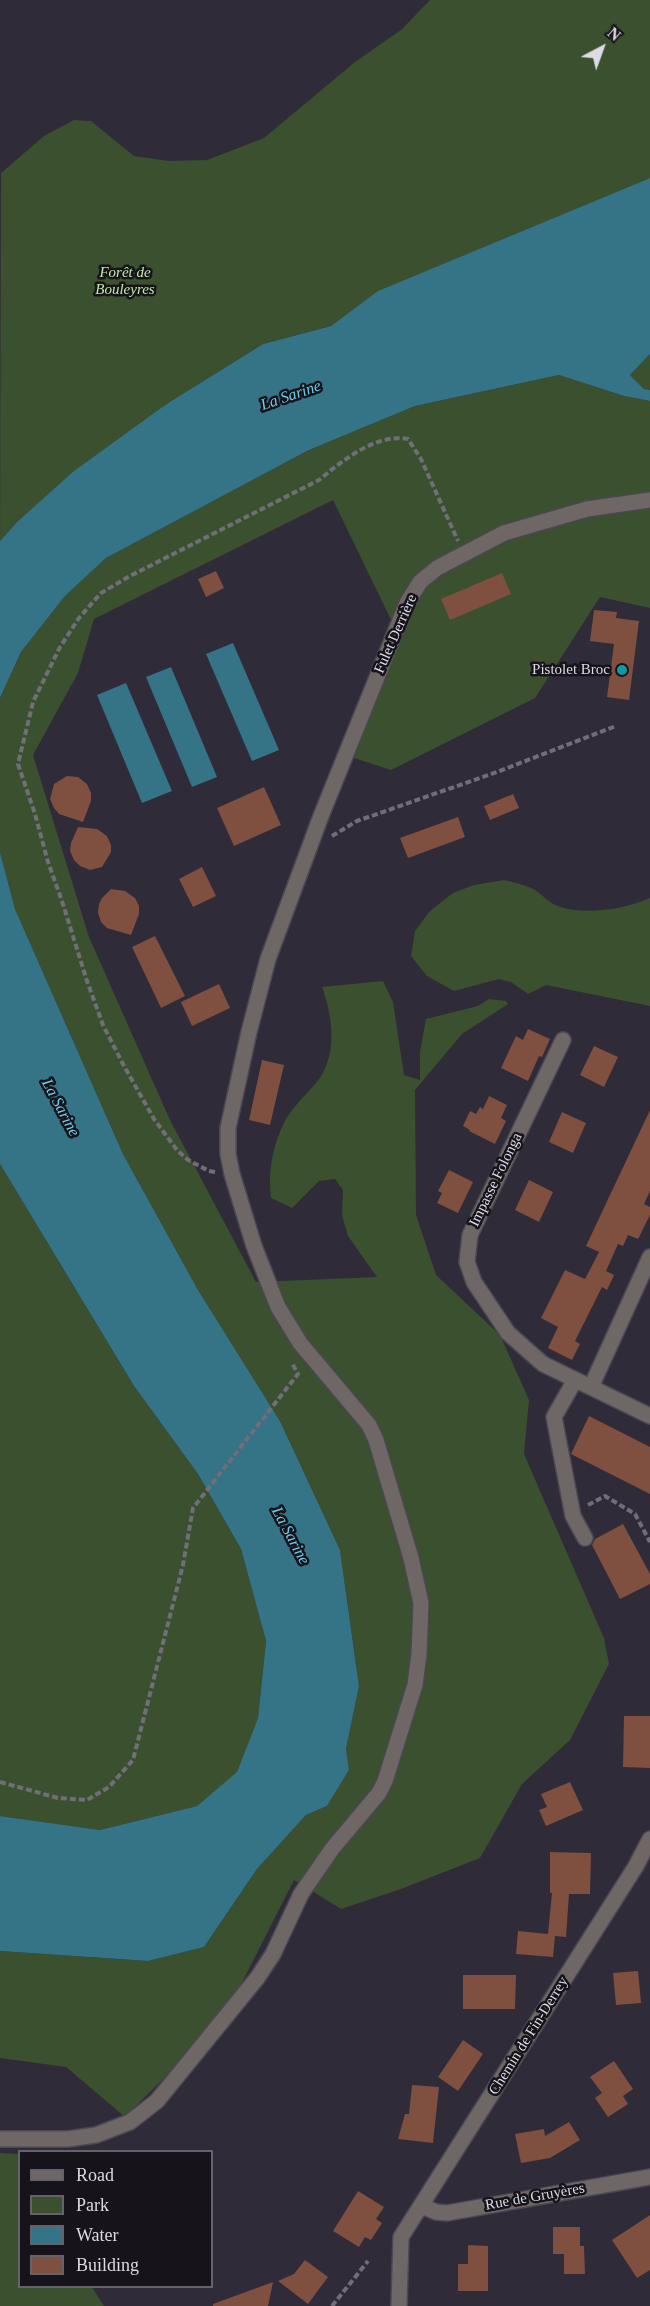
<!DOCTYPE html>
<html>
<head>
<meta charset="utf-8">
<style>
  body { margin:0 }
  #map { position:relative; width:650px; height:2306px; overflow:hidden; background:#2f2b38; font-family:"Times New Roman",serif }
  canvas { display:block }
  .legend { position:absolute; left:18px; top:2150px; width:195px; height:138px; box-sizing:border-box; background:#16141a; border:2px solid #65636a; margin:0; padding:8px 10px; list-style:none; font-size:18px; color:#dcdae2 }
  .legend li { display:flex; align-items:center; gap:12px; height:30px }
  .legend b { width:30px; border:2px solid #65636a }
  .north { position:absolute; left:572px; top:18px; width:60px; height:60px; -webkit-text-stroke:4px #16141a; paint-order:stroke; rotate:41deg; font-size:16px; font-weight:700; line-height:24px; text-align:center; color:#dcdae2 }
  .north::after { content:''; display:block; margin:auto; width:21px; height:27px; background:#dcdae2; clip-path:polygon(50% 0,100% 100%,50% 72%,0 100%) }
</style>
</head>
<body>
<div id="map">
<canvas width="650" height="2306"></canvas>
<ul class="legend">
<li><b style="height:8px;background:#6f6765"></b>Road</li>
<li><b style="height:16px;background:#3a502e"></b>Park</li>
<li><b style="height:16px;background:#357386"></b>Water</li>
<li><b style="height:16px;background:#7f4f40"></b>Building</li>
</ul>
<div class="north">N</div>
</div>
<script>
const ctx = document.querySelector('canvas').getContext('2d');
ctx.lineJoin = 'round';
function fill(path, color) {
  ctx.fillStyle = color;
  ctx.fill(path, 'evenodd');
}
function trace(path, color, width, dash) {
  ctx.strokeStyle = color;
  ctx.lineWidth = width;
  ctx.lineCap = dash ? 'butt' : 'round';
  ctx.setLineDash(dash || []);
  ctx.stroke(path);
}
function write(font, color, halo, rows, align = 'center') {
  ctx.font = font + ' "Times New Roman",serif';
  ctx.lineWidth = 5;
  ctx.setLineDash([]);
  ctx.textBaseline = 'middle';
  ctx.strokeStyle = halo;
  ctx.fillStyle = color;
  for (const [text, x, y, turn = 0] of rows) {
    ctx.save();
    ctx.translate(x, y);
    ctx.rotate((+turn || 0) * Math.PI / 180);
    ctx.textAlign = isNaN(turn) ? turn : align;
    if (halo) ctx.strokeText(text, 0, 0);
    ctx.fillText(text, 0, 0);
    ctx.restore();
  }
}
fill(new Path2D(`
  M430 0H650V178L379 291 331 326 263 344 168 403 17 522 0 541 1 173 44 136 74 120 91 121 134 156 169 161 207 160 264 138 355 62 401 30Z
  M650 354V390L644 389 630 375Z
  M559 375 624 396 650 401V608L600 597 535 698 391 770 345 755 394 626 333 500 94 619 78 673 33 755 89 937 170 1120 256 1282 377 1277 348 1236 342 1215 343 1190 335 1179 319 1181 292 1208 271 1198C268 1174 272 1149 282 1127 289 1110 304 1097 316 1083 338 1057 333 1017 322 987L383 981 393 1002 404 1075 420 1080V1052L426 1019 478 1006 489 999 506 1001 508 1004 462 1034 415 1090 416 1215 436 1275 500 1335 529 1400 524 1454 604 1638 609 1664 570 1740 522 1784 480 1858 401 1889 341 1909 294 1880 224 2018 125 2117 66 2067 0 2058V1951L148 1961 204 1947 257 1869 306 1815 327 1806 349 1770 346 1749 359 1686 340 1550 280 1421 198 1290 123 1154 15 909 0 852V698L21 652 65 596 106 558 309 450 415 406Z
  M504 880C512 882 522 884 531 888 541 892 548 903 558 906 584 916 625 909 650 898V1006L546 985 528 994 511 982 499 979 454 991 427 976 411 956 415 931 430 911 453 893 474 885Z
  M0 1164 134 1386 198 1474 241 1549 266 1641 258 1718 237 1773 197 1806 100 1830 0 1816Z
  M0 2153 19 2154 20 2286 92 2287 104 2306H0Z`), '#3a502e');
fill(new Path2D(`
  M650 178V354L630 375 644 389 650 390V401L624 396 559 375 415 406 309 450 106 558 65 596 21 652 0 698V541L17 522 74 471 168 403 263 344 331 326 378 291Z
  M233 643 279 750 252 761 206 654Z
  M171 667 217 777 192 787 146 677Z
  M126 683 172 791 142 803 97 695Z
  M0 852 15 909 123 1154 198 1290 280 1421 340 1550 359 1686 346 1749 349 1770 327 1806 306 1815 257 1869 204 1947 148 1961 0 1951V1816L100 1830 197 1806 237 1772 258 1718 266 1641 241 1549 198 1474 134 1386 0 1164Z`), '#357386');
fill(new Path2D(`
  M216 571 224 588 206 597 198 579Z
  M502 573 511 594 450 620 441 599Z
  M594 610 617 612 616 618 639 621 629 700 607 697 614 644 590 641Z
  M67 776 78 777 87 784 91 793V801L83 822 59 814 54 808 50 799 54 784Z
  M264 787 281 825 234 846 217 808Z
  M513 794 519 808 490 820 484 806Z
  M458 817 465 837 408 858 400 838Z
  M78 827 97 829 107 836 111 845V852L102 867 90 870 80 866 74 860 70 851 71 843Z
  M202 867 216 896 193 907 179 879Z
  M111 889 125 891 135 898 139 906V914L131 935 107 928 101 922 98 913 99 904 102 898Z
  M155 936 185 996 161 1008 132 947Z
  M219 984 230 1008 192 1026 181 1002Z
  M528 1029 550 1039 542 1057 539 1056 528 1081 501 1068 516 1036 523 1040Z
  M594 1046 618 1057 604 1087 580 1075Z
  M262 1060 284 1065 270 1125 249 1120Z
  M489 1096 507 1105 501 1118 506 1121 495 1144 469 1131 470 1130 463 1126 470 1111 476 1114 480 1107 483 1109Z
  M650 1110V1191L644 1204 650 1207V1215L638 1239 628 1235 623 1246 618 1244 606 1271 614 1275 607 1290 602 1287 575 1341 580 1344 572 1360 548 1348 558 1327 541 1318 565 1270 585 1279 599 1252 586 1246Z
  M562 1112 586 1123 573 1153 549 1142Z
  M449 1170 473 1182 458 1213 437 1203 442 1193 438 1191Z
  M529 1180 553 1192 539 1222 515 1210Z
  M589 1416 650 1447V1494L571 1454Z
  M623 1524 650 1574V1584L620 1599 592 1545 595 1539Z
  M624 1716H650V1768L623 1767Z
  M570 1782 583 1810 546 1826 539 1810 547 1807 541 1794Z
  M550 1852 591 1853 590 1894H569L566 1937 555 1936 553 1957 516 1954 518 1931 548 1934 552 1893H550Z
  M638 1971 641 2003 616 2005 613 1973Z
  M463 1975H516L515 2009H463Z
  M463 2040 483 2054 458 2091 438 2077Z
  M614 2061 633 2089 623 2096 628 2104 608 2117 595 2098 602 2093 590 2077Z
  M412 2085 439 2087 433 2143 398 2139 405 2114H409Z
  M569 2122 580 2140 550 2158 521 2163 515 2134 544 2129 545 2136Z
  M358 2191 384 2207 376 2219 382 2223 371 2240 365 2237 359 2247 333 2231Z
  M650 2215V2270L637 2278 612 2240Z
  M553 2227H580V2246H584L585 2274H564V2254H553Z
  M468 2245 488 2246V2291H458V2264H468Z
  M305 2260 328 2277 308 2304 278 2281 294 2274Z
  M273 2282 268 2306H213V2304Z`), '#7f4f40');
const minor = new Path2D(`
  M563 1040 470 1235 467 1262 474 1282 508 1333 543 1364 650 1416
  M575 1380 554 1417 573 1516 585 1538
  M591 1387 650 1257
  M0 2139H68L96 2135 130 2122 157 2101 258 1977 273 1954 301 1894 332 1849 379 1793 385 1781 415 1685 419 1654 421 1603 411 1558 376 1440 369 1425 300 1343 278 1307 254 1246 232 1174 228 1154V1128L249 1032 268 959 321 816 407 603 420 582 437 568 504 533 587 509 650 500
  M422 2206 436 2212 447 2213 650 2177
  M399 2306 401 2237 636 1866 650 1839`);
trace(minor, '#4b4753', 18);
trace(new Path2D(`
  M332 836 357 821 497 772 616 726
  M215 1172 209 1171 188 1160 177 1150 154 1119 124 1066 103 1025 87 981 62 901 48 862 35 814 18 764 33 702 60 647 79 618 101 593 130 576 319 480C342 461 376 433 408 439L421 459 458 541
  M588 1505 605 1496 635 1514 650 1542
  M0 1782 58 1798 87 1800 109 1787 133 1760 183 1565 193 1508 298 1374 292 1363
  M332 2306 368 2261`), '#716e79', 4, [6, 3]);
trace(minor, '#6f6765', 15);
for (const [x, y, r, color] of [
  [622,670,6,"#0f9aa8"]
]) {
  const dot = new Path2D();
  dot.arc(x, y, r, 0, 2 * Math.PI);
  ctx.fillStyle = color;
  ctx.fill(dot);
  trace(dot, '#16141a', 2);
}
write('italic 15px', '#bfeaa7', '#16141a', [
  ["Forêt de",125,273],
  ["Bouleyres",125,290]
]);
write('15px', '#dcdae2', '#16141a', [
  ["Fulet Derrière",396,634,-66],
  ["Impasse Folonga",496,1180,-64],
  ["Chemin de Fin-Derrey",529,2036,-58],
  ["Rue de Gruyères",535,2197,-10]
]);
write('15px', '#dcdae2', '#16141a', [
  ["Pistolet Broc",610,670]
], 'right');
write('italic 16px', '#6dcdea', '#16141a', [
  ["La Sarine",291,396,-19],
  ["La Sarine",60,1108,62],
  ["La Sarine",290,1536,62]
]);
</script>
</body>
</html>
